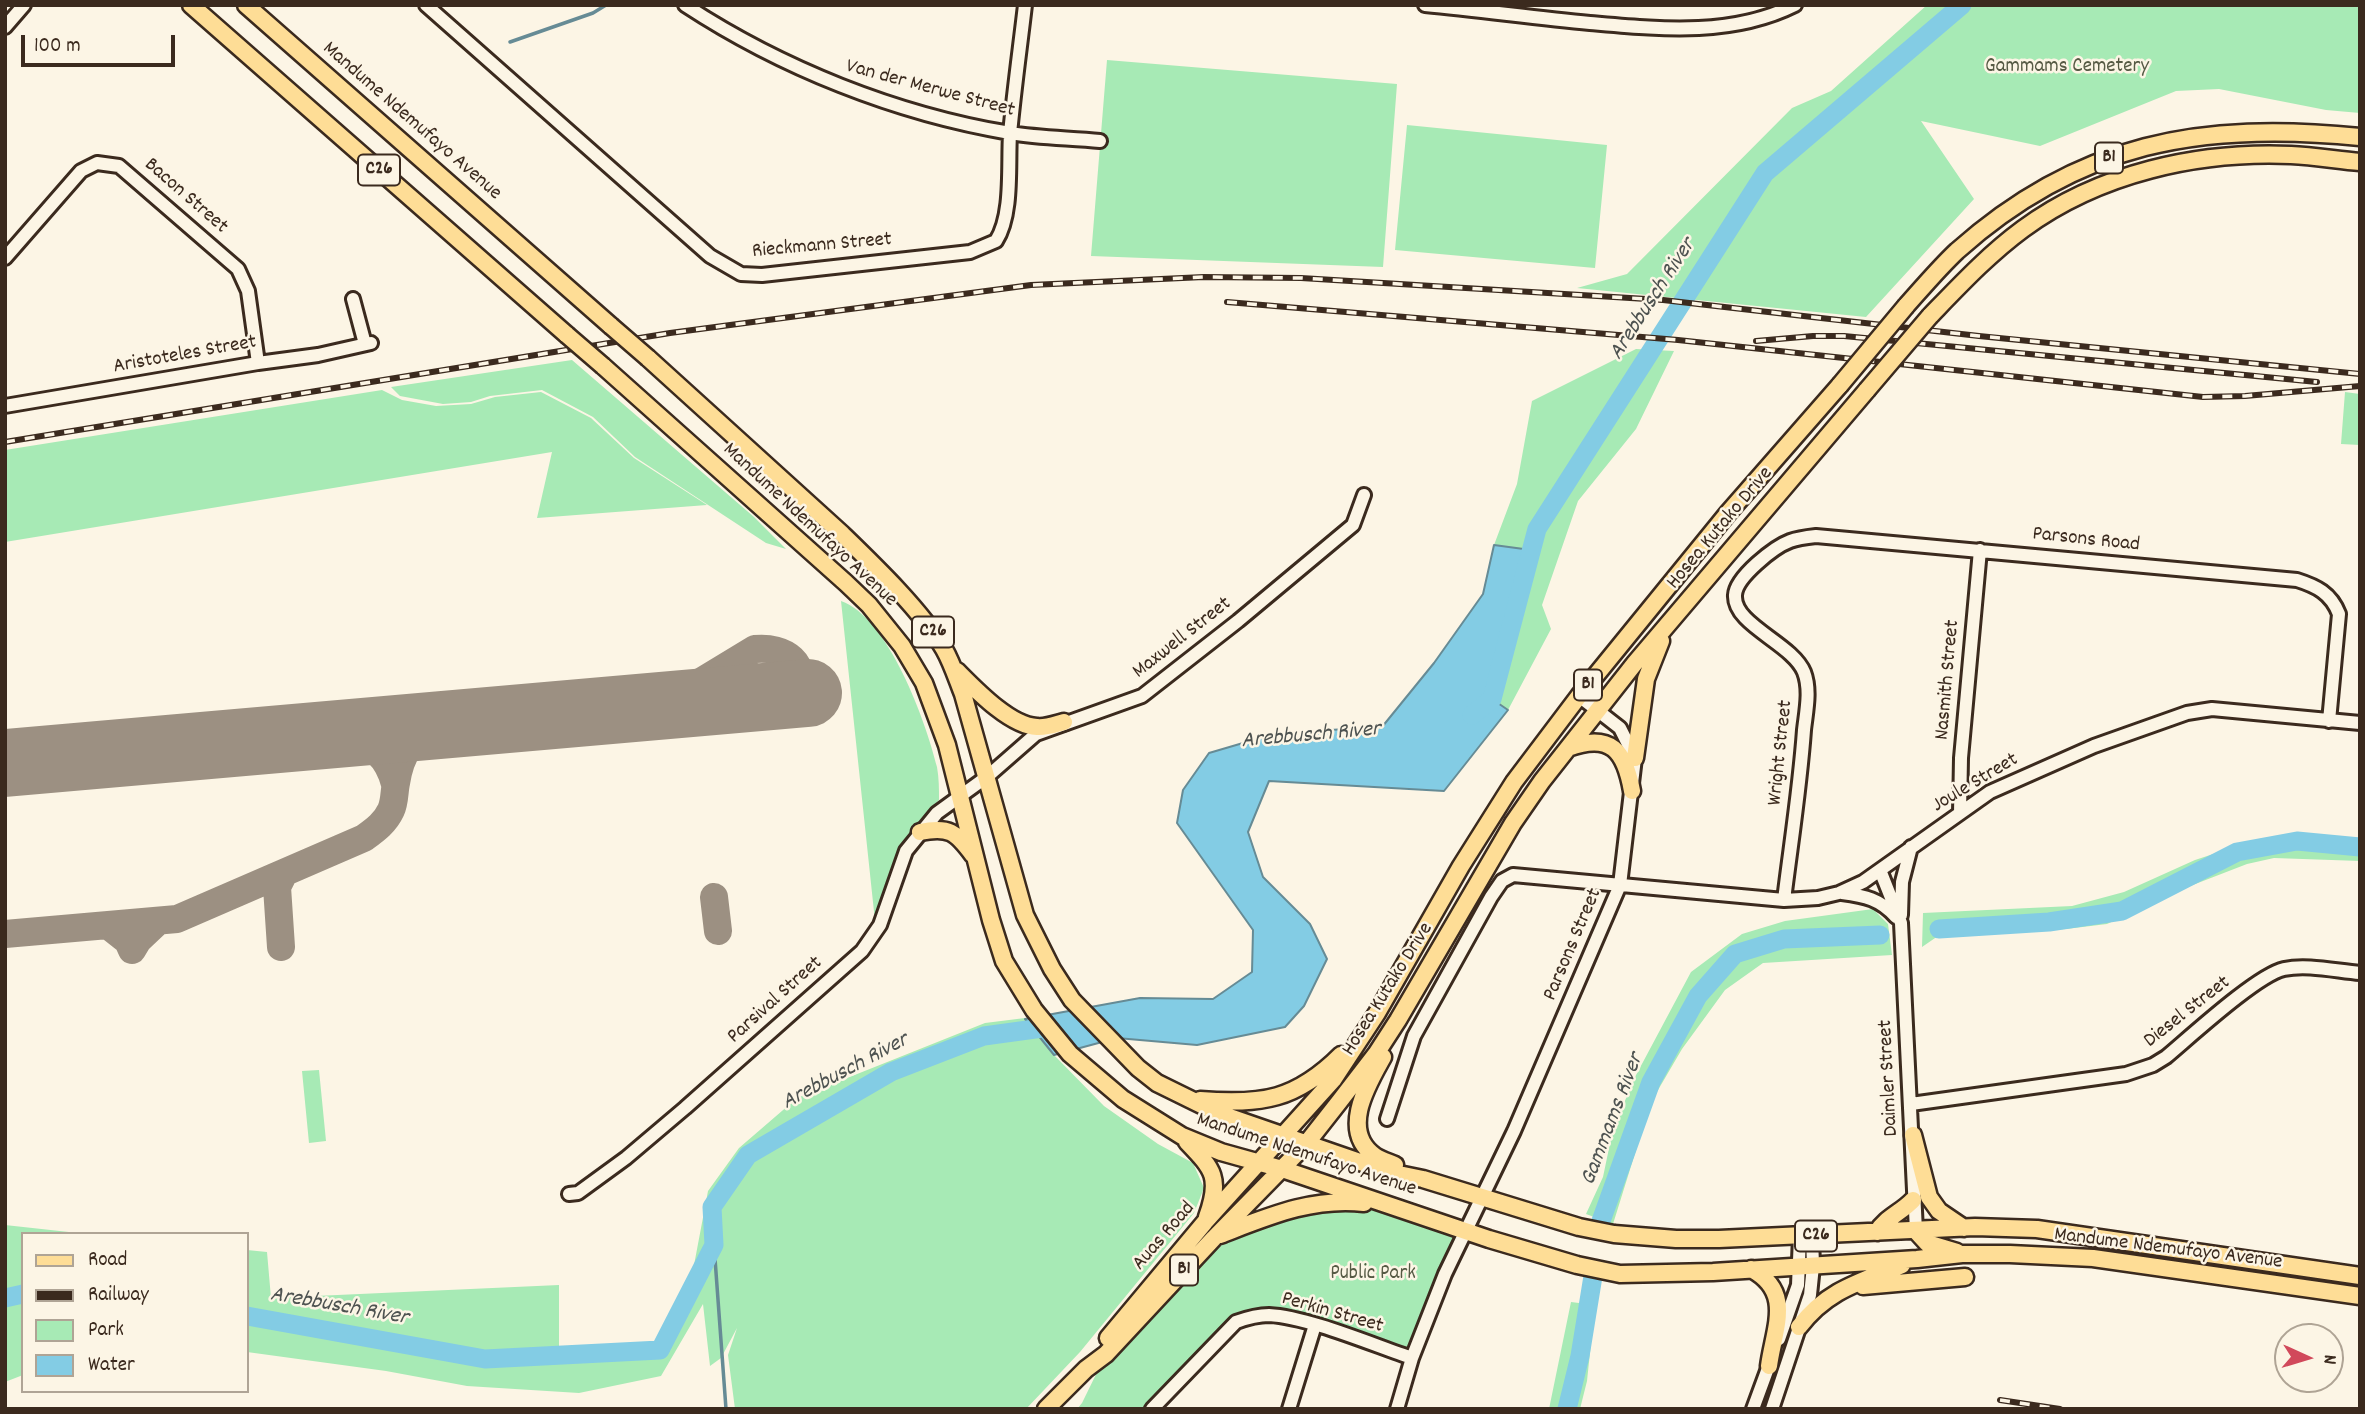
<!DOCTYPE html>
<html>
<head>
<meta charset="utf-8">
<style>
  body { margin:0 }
  #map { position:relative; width:2365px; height:1414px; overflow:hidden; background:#fcf5e5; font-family:Dekko,sans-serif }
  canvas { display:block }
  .frame { position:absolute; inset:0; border:7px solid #3b2a1e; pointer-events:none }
  .legend { position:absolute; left:21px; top:1232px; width:228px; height:161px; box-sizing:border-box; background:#fcf5e5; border:2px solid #afa495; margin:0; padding:9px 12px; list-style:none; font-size:21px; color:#3b2a1e }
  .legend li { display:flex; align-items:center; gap:14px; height:35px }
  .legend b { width:35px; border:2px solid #afa495 }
  .north { position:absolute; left:2274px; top:1323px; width:70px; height:70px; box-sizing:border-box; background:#fcf5e5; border:2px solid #afa495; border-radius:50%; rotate:94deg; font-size:19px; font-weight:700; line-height:28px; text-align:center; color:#3b2a1e }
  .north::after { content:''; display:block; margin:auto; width:24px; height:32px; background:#d1495b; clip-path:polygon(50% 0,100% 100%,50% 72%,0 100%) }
  .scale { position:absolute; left:21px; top:35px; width:154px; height:32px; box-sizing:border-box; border:4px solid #3b2a1e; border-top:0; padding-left:9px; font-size:21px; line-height:24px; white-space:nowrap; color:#3b2a1e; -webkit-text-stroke:5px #fcf5e5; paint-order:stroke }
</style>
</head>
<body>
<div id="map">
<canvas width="2365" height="1414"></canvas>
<div class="frame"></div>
<ul class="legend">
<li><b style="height:9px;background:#fedd96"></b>Road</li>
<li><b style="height:9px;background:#3b2a1e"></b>Railway</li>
<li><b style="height:19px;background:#a7eab5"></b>Park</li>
<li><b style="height:19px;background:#83cce4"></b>Water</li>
</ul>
<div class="north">N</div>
<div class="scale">100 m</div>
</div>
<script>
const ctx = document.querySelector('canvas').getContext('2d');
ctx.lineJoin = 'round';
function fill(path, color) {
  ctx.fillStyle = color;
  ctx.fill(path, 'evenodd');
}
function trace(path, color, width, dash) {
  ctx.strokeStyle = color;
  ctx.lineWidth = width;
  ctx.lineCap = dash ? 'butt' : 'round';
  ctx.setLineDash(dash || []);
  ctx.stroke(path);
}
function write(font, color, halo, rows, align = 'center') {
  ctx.font = font + ' Dekko,sans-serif';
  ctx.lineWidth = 5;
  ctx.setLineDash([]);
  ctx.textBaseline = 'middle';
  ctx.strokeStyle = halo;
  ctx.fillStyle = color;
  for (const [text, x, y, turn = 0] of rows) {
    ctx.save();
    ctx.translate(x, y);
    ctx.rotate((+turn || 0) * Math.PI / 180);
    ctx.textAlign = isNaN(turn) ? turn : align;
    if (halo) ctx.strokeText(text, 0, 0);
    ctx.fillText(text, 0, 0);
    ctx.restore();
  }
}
fill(new Path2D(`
  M1927 5H2360V113L2326 110 2219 89 2176 91 2040 146 1921 121 1974 199 1866 317 1577 288 1627 274 1792 108 1831 91Z
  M1107 60 1397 84 1383 267 1091 256Z
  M1407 125 1607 145 1595 268 1395 250Z
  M1636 349 1674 351 1636 429 1578 501 1542 605 1551 629 1508 710 1492 699 1531 550 1494 545 1517 484 1532 401Z
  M572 360 754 517 786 549 766 543 635 457 593 417 542 390 490 396 471 402 443 404 400 396 391 387Z
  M382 390 402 400 436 406 471 404 495 397 541 392 591 418 634 458 707 505 537 518 552 452 5 542V450Z
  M2345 392 2360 394V445L2341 444Z
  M841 601C888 617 926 721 937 767 939 778 939 789 939 800 898 840 891 868 875 921Z
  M2304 834 2360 840V861L2274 858 2247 864 2185 888 2107 924 2066 929 1938 936 1922 947 1923 913 2072 906 2124 892 2195 860 2259 839Z
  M1873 909 1888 924 1892 955 1763 963 1725 990 1682 1049 1651 1102 1613 1224 1586 1214 1603 1177 1613 1129 1635 1077 1691 972 1742 934 1785 921Z
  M1025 1018 1054 1055 1104 1106 1158 1144 1193 1163 1204 1188 1194 1213 1080 1352 1026 1409H735L728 1355 737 1328 721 1358 710 1366 703 1304 661 1376 579 1393 467 1386 386 1371 247 1352V1250L267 1252 271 1298 559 1285V1351L656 1348 677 1312 691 1281 708 1191 739 1148 797 1098 985 1023Z
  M319 1070 326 1141 309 1143 302 1071Z
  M1394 1208 1466 1230 1412 1358 1269 1315 1236 1322 1152 1409H1077L1082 1403 1106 1354 1214 1238 1292 1215Z
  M5 1225 87 1234H23V1375L5 1382Z
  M1571 1302 1595 1305 1587 1381 1580 1409H1549Z`), '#a7eab5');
const water = new Path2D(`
  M1494 545 1531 550 1492 699 1508 710 1444 791 1269 781 1248 832 1263 877 1310 924 1327 959 1304 1006 1285 1027 1197 1045 1117 1038 1054 1055 1025 1019 1140 998 1213 999 1252 972 1253 930 1177 823 1183 790 1209 753 1277 733 1382 727 1434 663 1483 594Z`);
fill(water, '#83cce4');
trace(water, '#668b95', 2);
trace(new Path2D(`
  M510 42 593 13 606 5
  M714 1245 726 1409`), '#668b95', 3.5);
trace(new Path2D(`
  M1472 715 1492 699 1537 529 1765 173 1962 5
  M1939 929 2049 922 2122 911 2237 852 2297 841 2360 847
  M1601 1221 1651 1082 1698 996 1735 954 1784 939 1880 935
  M5 1298 23 1294
  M247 1316 485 1359 660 1350 714 1245 712 1207 748 1155 891 1072 984 1036 1057 1026
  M1567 1409 1580 1356 1594 1270`), '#83cce4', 19);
trace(new Path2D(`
  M661 706 755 649C784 646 811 663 795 695
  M345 735C372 744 388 756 395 784
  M714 897 718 931
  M109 926 128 941 132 950 138 940 157 922
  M5 934 177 919 364 838C375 830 385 823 391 810 395 801 394 792 396 783 401 751 412 737 442 726
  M281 947 277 887 284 873`), '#9c9082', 28);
trace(new Path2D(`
  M5 763 808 693`), '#9c9082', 68);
const minor = new Path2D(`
  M426 5 710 256 741 274 762 275 970 252 996 241C1013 215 1008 165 1010 134 1014 91 1020 48 1025 5
  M685 5C781 68 896 114 1010 133 1039 138 1070 138 1100 141
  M1425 5C1480 10 1535 18 1590 23 1659 29 1731 37 1795 5
  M5 27 24 5
  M5 258 81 171 97 163 119 166 238 269 248 291 258 363
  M353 299 365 344
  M5 406 258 363 318 355 371 343
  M1960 813 1961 758 1980 550
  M1880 870 1901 923 1916 1231
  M1842 893C1865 896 1880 899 1896 917
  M1784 900C1791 843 1800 787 1804 730 1806 712 1811 690 1804 672 1792 643 1733 625 1735 595 1736 577 1774 547 1790 541 1798 538 1807 537 1816 536L2297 580C2316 586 2331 593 2339 614L2329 721
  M1901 915 1902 882 1911 847
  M1911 1104 2126 1074 2153 1065 2166 1057C2190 1037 2257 975 2284 969 2307 964 2336 971 2360 973
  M1387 1119 1414 1036 1491 897 1502 881 1513 875 1784 900 1818 898 1839 893 1863 882 1990 792 2094 746 2187 713 2212 709 2360 723
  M569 1194 578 1193 626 1158 685 1108 862 951 880 925 906 851 937 813 988 776 1036 734 1142 696 1238 621 1353 525 1364 495
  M1779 1339 1798 1285 1800 1236
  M1152 1409 1236 1322C1247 1318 1257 1315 1269 1315 1308 1317 1373 1345 1412 1358
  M1289 1409 1315 1325
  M1397 1409 1412 1358 1445 1274 1514 1131 1620 885 1635 758 1620 728 1579 696
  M1753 1409 1771 1360
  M1772 1409 1810 1295 1813 1266 1812 1236`);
const major = new Path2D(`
  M191 5 567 335
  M246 5 611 326
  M1906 306C1923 287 1939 268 1957 251 2079 142 2202 121 2360 137
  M1930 316C1960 285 1989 254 2023 229 2099 173 2198 151 2291 155 2314 156 2337 160 2360 162
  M648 358 842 534C874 565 922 611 944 649 952 663 957 679 963 694L1025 915 1052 969 1072 1000 1138 1068 1157 1083 1218 1113 1389 1172 1423 1179 1579 1227 1614 1234 1676 1239H1719L1975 1227 2037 1229 2360 1276
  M603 366 846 583 869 605 902 646 924 683 947 745 991 920 1004 961 1034 1010 1070 1054 1123 1099 1182 1136 1221 1152 1282 1169 1489 1239 1577 1265 1620 1274 1713 1272 1917 1259 1962 1254H2010L2093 1258 2360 1296
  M957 671C975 689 1010 726 1037 727 1046 728 1056 724 1064 722
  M1568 748C1611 732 1625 751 1632 791
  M1635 758 1646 679 1661 641
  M920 832C949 826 956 832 973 855
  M1383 1057C1368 1084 1339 1131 1375 1156 1381 1160 1388 1162 1395 1165
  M1200 1100C1262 1105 1296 1100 1341 1055
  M1913 1135 1929 1197 1939 1211 1964 1228
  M1187 1142C1214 1170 1221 1178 1207 1217
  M1916 1231 1927 1243 1957 1252
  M1877 1232C1885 1218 1902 1212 1913 1200
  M1220 1235C1267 1217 1312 1197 1364 1203
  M1751 1269C1794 1292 1774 1328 1769 1366
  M1863 1286 1965 1277
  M1799 1327C1827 1290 1860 1282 1902 1265
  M1108 1338 1205 1222 1333 1080 1377 1013 1461 866 1514 782 1579 696 1728 513 1840 385
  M1046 1409 1086 1369 1106 1354 1214 1238 1306 1144 1339 1102 1376 1054 1398 1020 1513 823 1542 781 1635 663 1867 390`);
trace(minor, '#3b2a1e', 18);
trace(major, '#3b2a1e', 21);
trace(minor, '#fcf5e5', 12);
trace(major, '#fedd96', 16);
const rail = new Path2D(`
  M1227 302 1678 340 2203 397 2245 396 2360 386
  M1756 341 1813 336H1844L2317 382
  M5 442 670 333 1031 285 1204 277 1301 278 1663 300 1979 336 2360 374
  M2000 1400 2060 1409`);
trace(rail, '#3b2a1e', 6);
trace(rail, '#fcf5e5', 3.5, [10]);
const majorBridge = new Path2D(`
  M611 326 648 358
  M567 335 603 366
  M1840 385 1906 306
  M1867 390 1930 316`);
trace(majorBridge, '#3b2a1e', 21, []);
trace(majorBridge, '#fedd96', 16);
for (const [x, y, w] of [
  [2109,158,28],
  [379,170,42],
  [933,632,42],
  [1588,685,28],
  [1816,1236,42],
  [1184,1270,28]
]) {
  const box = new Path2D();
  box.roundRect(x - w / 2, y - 15.5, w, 31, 5);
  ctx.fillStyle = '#fcf5e5';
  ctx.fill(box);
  trace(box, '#3b2a1e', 2);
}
write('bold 19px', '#3b2a1e', null, [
  ["B1",2109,158],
  ["C26",379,170],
  ["C26",933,632],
  ["B1",1588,685],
  ["C26",1816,1236],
  ["B1",1184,1270]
]);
write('21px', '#565a44', '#fcf5e5', [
  ["Gammams Cemetery",2067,68],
  ["Public Park",1373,1275]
]);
write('21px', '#3b2a1e', '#fcf5e5', [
  ["Van der Merwe Street",930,90,15],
  ["Mandume Ndemufayo Avenue",411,122,41],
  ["Bacon Street",185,197,41],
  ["Rieckmann Street",822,247,-5],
  ["Aristoteles Street",185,356,-10],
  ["Mandume Ndemufayo Avenue",809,526,43],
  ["Hosea Kutako Drive",1721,529,-50],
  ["Parsons Road",2086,541,6],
  ["Maxwell Street",1183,639,-38],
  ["Nasmith Street",1949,680,-85],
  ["Wright Street",1782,753,-84],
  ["Joule Street",1976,784,-31],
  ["Parsons Street",1574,945,-67],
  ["Hosea Kutako Drive",1389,990,-58],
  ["Parsival Street",776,1001,-42],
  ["Diesel Street",2188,1013,-38],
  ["Daimler Street",1890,1078,-93],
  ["Mandume Ndemufayo Avenue",1306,1156,18],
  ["Auas Road",1165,1237,-49],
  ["Mandume Ndemufayo Avenue",2168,1250,7],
  ["Perkin Street",1332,1314,16]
]);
write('italic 23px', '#4d5250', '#fcf5e5', [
  ["Arebbusch River",1654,300,-57],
  ["Arebbusch River",1311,737,-5],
  ["Arebbusch River",846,1073,-28],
  ["Gammams River",1614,1120,-69],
  ["Arebbusch River",339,1308,10]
]);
</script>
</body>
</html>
